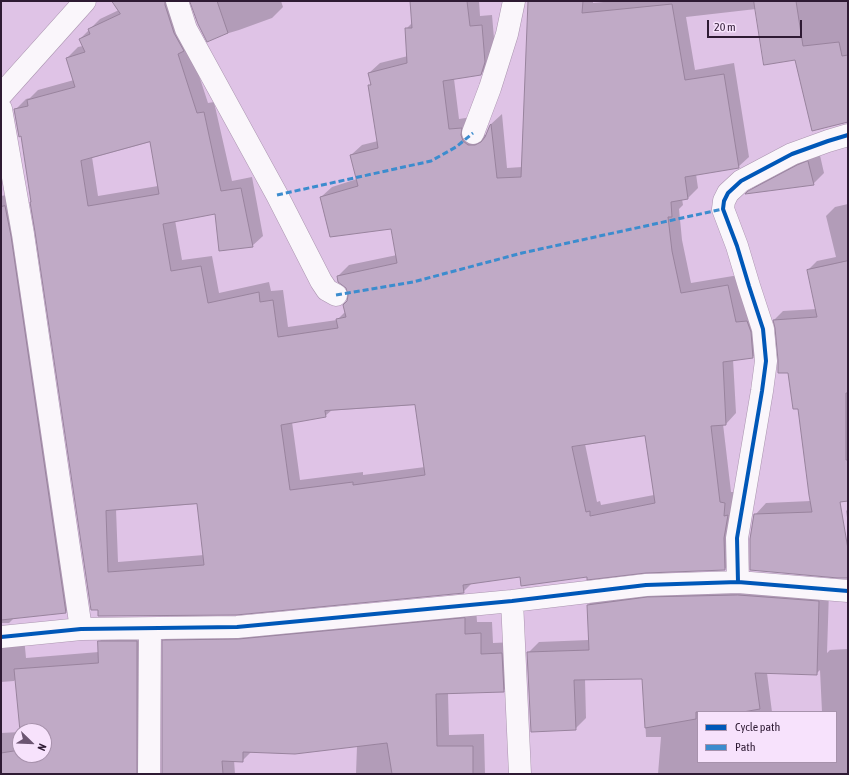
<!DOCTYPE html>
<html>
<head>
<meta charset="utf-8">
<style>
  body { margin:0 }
  #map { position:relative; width:849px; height:775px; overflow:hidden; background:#dfc3e6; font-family:"Asap Condensed",sans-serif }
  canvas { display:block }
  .frame { position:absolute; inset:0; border:2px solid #2e1a33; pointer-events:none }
  .legend { position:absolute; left:697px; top:711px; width:140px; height:52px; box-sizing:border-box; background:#f7e2fc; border:1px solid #a792ac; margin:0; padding:5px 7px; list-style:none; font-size:12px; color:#2e1a33 }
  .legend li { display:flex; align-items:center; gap:8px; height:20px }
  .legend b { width:20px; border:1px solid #a792ac }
  .north { position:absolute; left:12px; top:723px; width:40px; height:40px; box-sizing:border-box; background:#f7e2fc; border:1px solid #a792ac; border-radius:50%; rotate:113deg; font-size:11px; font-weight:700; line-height:16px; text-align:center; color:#2e1a33 }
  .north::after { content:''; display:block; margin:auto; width:14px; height:18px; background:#6c5572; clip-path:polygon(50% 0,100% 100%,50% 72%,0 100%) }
  .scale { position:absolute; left:707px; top:20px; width:95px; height:18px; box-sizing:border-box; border:2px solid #2e1a33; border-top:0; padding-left:5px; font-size:12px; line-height:14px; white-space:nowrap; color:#2e1a33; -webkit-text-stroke:3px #f7e2fc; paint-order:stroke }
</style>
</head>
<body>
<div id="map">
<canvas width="849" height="775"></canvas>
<div class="frame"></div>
<ul class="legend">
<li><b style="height:5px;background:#0057b8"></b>Cycle path</li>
<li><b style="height:5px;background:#3c8cce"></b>Path</li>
</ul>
<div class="north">N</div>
<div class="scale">20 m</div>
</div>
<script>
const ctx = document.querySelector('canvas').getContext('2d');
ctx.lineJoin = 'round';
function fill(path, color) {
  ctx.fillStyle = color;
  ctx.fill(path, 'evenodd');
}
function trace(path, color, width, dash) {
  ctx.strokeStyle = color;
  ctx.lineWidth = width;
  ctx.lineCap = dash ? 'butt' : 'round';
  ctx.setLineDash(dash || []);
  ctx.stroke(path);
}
fill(new Path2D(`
  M113 1H178L189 45 208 103 214 102 232 181 252 177 263 236 252 246 216 213 175 220 182 260 212 256 219 293 269 282 271 291 283 290 288 327 337 320 346 311 349 295 347 288 338 276 349 265 397 255 392 228 321 197 332 187 357 179 351 155 362 145 378 141 369 86 372 83 369 73 380 63 408 56 406 29 413 22 411 1H479L480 16 492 15 495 50 491 63 481 74 454 78V79L459 119 472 117 479 134 486 135 490 125 502 114 507 168 522 167 529 1H593V3L614 1H848V121L796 59 756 9 686 17 695 70 734 63 749 157 738 167 696 174 698 188 687 199H682L683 205 679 209 682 240 691 283 739 275 763 346 753 357 733 359 736 413 726 424H723L731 492H735V558L725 569 588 575 520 576 472 583 463 592 99 609 22 135 15 110 26 99 30 98 38 90 74 80 67 58 78 47 83 46 80 39 100 19 119 10ZM150 141 158 186 98 196 92 157ZM416 404 425 467 363 475V472L300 480 292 422 325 416 332 410ZM645 435 654 495 601 505 600 501 597 502 585 444ZM198 503 204 555 118 562 116 509Z
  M202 1H281L283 7 272 18 239 30 212 38Z
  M819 151 824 173 813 184 748 193 760 181Z
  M17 193 78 600 66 612 15 617 9 623H1V196Z
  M848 204V467L798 407 774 320 783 311 817 309 808 270 817 261 836 257 826 216 835 207Z
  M833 500 819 575 755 515 766 503Z
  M848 509V524L846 511Z
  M829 591 827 653 830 650 848 649V774H658L661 737H646L643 678 585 679 586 718 575 729 528 653 539 642 589 640 588 605 599 594ZM820 670 822 712H836V762H698V712H772L767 673 816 674Z
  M476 607 477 622H492L493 643 514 642 515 679 503 691 448 693 449 735 484 734 485 774H356L357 746 251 752 242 761 234 760 235 774H162L163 641 175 629Z
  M1 628 24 637 26 658 99 652V642L111 630 149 629 158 774H1V733L20 732V755H44V731H22L16 679 14 681 1 682Z`), '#0003');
const building = new Path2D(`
  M112 1H165V5L174 33 184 51 178 54 197 113 204 112 221 191 241 188 253 247 219 251 215 214 163 224 171 271 201 266 208 303 259 292 260 302 273 300 278 337 338 328 336 319 346 317 343 305 347 301 348 295 346 288 338 282 337 276 397 263 391 229 330 237 320 197 358 186 350 155 378 148 368 85H371L368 73 407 63 405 28H412L410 1H467L470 26 482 25 485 62 481 75 443 81 449 129 462 128 461 135 463 141 468 145H475L481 142 485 137 490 125 491 124 497 178 521 177 528 1H583L582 13 672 4 685 80 724 74 739 168 685 177 688 199 671 202 672 217H668L672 251 681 293 728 285 736 322 747 321 751 332 753 358 723 362 726 425 711 426 720 502 725 503 724 516 728 515 724 538 725 570 646 573 587 580V577L521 586 520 577 463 585 464 593 236 615 98 616V610H91L35 232 30 202H31L21 136 19 137 14 109 28 106 27 100 75 87 66 58 85 52 79 39 90 34 88 29 120 14ZM150 142 159 194 88 206 81 161ZM415 405 425 475 353 485V482L290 490 281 425 326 417 325 411ZM645 436 655 503 590 516V511L586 512 572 447ZM197 504 204 565 108 572 106 511Z
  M190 1H217L228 33 207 42 198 24Z
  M754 1H796L803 46 839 42 842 56 848 55V122L812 131 795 60 764 65Z
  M808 161 814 185 745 194 748 191 797 165Z
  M5 206 11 236 66 613 1 620V207Z
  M848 261V393H846V460H848V501L840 502 848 549V578H838L750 570V539L754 514 812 512 809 495 798 409H793L788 373H778V360L775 328 773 320 817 317 807 270Z
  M738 595 819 601 817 675 755 673 760 709 743 712H696V719L645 728 642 679 574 680 576 730 531 732 527 652 589 650 587 605 647 597Z
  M465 618V634L481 633V654L502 653 504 692 436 694 437 746H473V774H392L387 743 295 754 243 752V762L222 761 223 774H162V640L238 639Z
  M98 641H137V774H1V753L20 750V755H44V731H20L14 669 98 663Z`);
fill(building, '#c0aac6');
trace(building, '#98839d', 1);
const minor = new Path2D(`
  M177 1 186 29 277 195 321 281 327 290 336 295
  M1 95 85 1
  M1 109 23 234 81 629
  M473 133 490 88 507 34 514 1
  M738 582 737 538 762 391 766 361 763 329 749 286 737 246 723 209 724 201 728 193 741 181 792 154 828 141 848 135
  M512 601 520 774
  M1 637 81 629 237 627 512 601 646 585 738 582 848 591
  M149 774 150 629`);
trace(minor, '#aa94af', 23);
trace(minor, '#faf6fb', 22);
trace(new Path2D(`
  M277 195 431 161 456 147 473 133
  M336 295 413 282 522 253 723 209`), '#3c8cce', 3, [6, 3]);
trace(new Path2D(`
  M738 582 737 538 762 391 766 361 763 329 749 286 737 246 723 209 724 201 728 193 741 181 792 154 828 141 848 135
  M1 637 81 629 237 627 512 601 646 585 738 582 848 591`), '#0057b8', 4);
</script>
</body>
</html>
